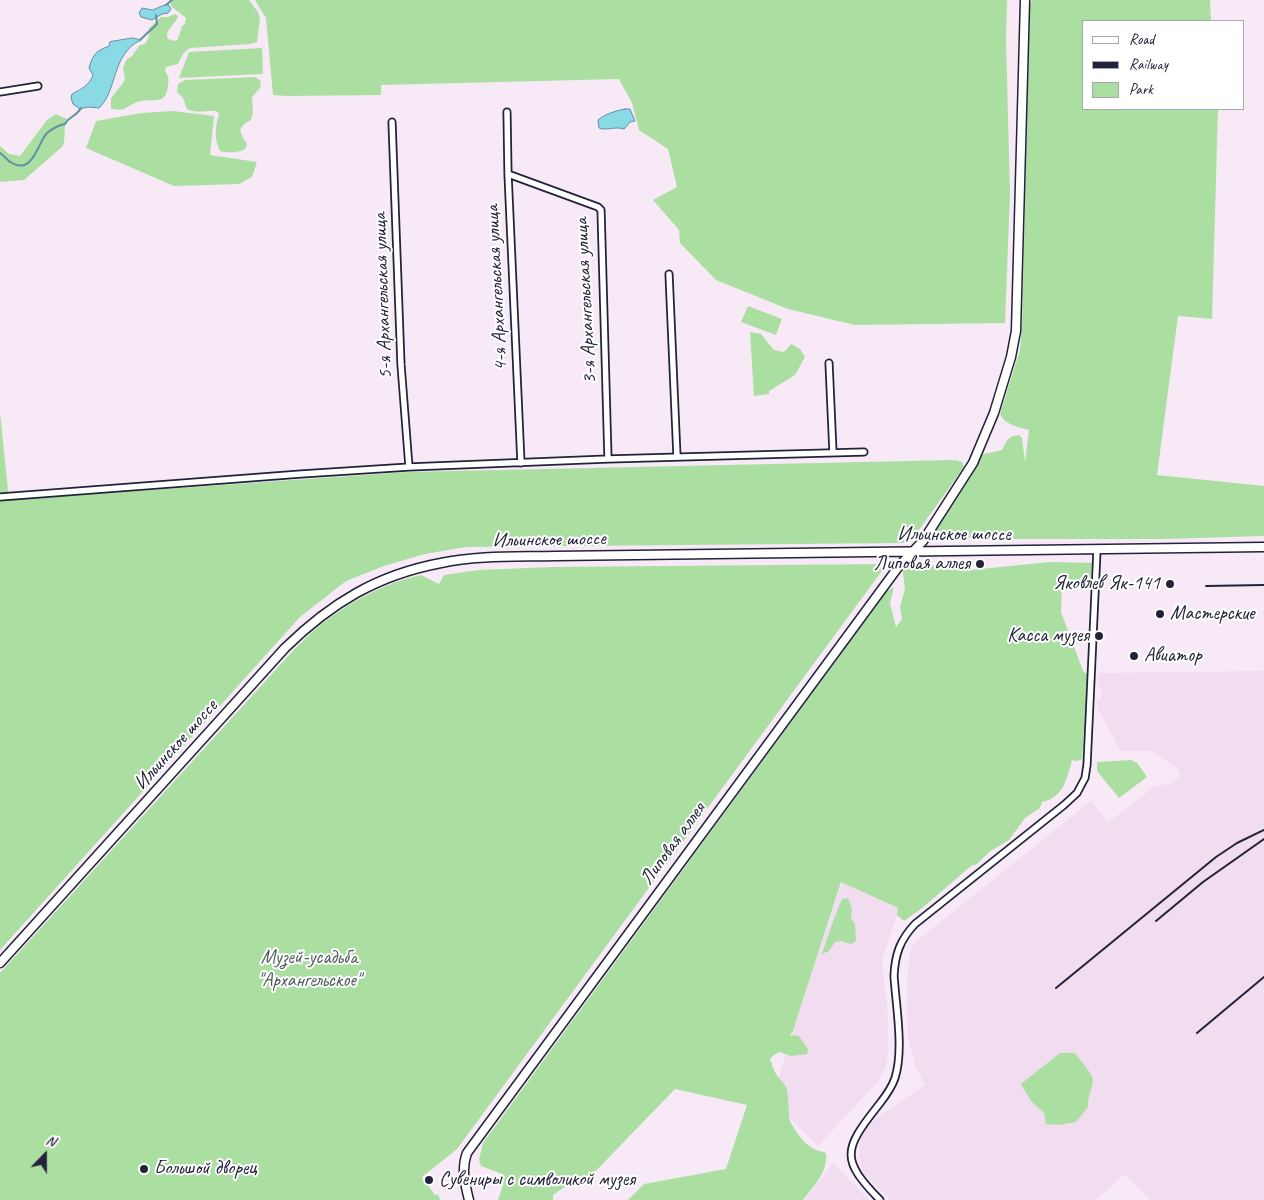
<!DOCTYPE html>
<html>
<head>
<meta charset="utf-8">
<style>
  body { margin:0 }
  #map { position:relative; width:1264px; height:1200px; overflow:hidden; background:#f7eaf6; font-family:Caveat,sans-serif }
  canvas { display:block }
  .legend { position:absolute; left:1082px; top:20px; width:162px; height:90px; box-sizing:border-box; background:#fff; border:1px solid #a7a7b1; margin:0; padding:6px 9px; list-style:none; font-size:15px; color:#22223b }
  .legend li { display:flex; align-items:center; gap:10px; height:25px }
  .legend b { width:25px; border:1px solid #a7a7b1 }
  .north { position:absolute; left:20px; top:1130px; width:50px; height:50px; -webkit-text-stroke:4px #fff; paint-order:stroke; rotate:22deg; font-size:14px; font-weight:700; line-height:20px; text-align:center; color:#22223b }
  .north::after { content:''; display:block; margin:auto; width:18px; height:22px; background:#22223b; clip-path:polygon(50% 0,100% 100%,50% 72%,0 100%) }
</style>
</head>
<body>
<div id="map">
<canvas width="1264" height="1200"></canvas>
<ul class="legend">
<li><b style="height:6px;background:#fff"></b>Road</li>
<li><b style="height:6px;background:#22223b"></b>Railway</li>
<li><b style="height:14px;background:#abdfa2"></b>Park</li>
</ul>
<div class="north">N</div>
</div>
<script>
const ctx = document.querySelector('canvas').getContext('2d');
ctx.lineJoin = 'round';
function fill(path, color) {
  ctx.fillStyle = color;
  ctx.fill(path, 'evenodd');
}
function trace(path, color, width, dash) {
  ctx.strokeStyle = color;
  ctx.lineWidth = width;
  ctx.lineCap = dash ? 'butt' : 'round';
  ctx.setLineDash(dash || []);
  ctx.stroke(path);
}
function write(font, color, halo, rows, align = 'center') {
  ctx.font = font + ' Caveat,sans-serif';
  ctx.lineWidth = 4;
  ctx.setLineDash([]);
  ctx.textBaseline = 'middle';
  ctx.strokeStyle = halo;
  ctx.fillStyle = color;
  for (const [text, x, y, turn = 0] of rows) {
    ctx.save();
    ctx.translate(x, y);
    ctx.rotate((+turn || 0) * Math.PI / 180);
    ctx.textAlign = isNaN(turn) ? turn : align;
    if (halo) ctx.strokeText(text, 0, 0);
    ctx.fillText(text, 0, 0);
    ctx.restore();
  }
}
fill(new Path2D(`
  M1264 671V1200H1150L1125 1174 1096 1200H890L863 1172 859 1160 860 1142 861 1137 874 1120 925 1085 915 1066 908 1037 907 990 909 956 913 944 1091 801 1108 823 1156 785 1157 786 1173 783 1180 775 1177 768 1151 751H1121L1097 708V701L1101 698V689L1098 683 1099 673Z
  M842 882 899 909 882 960 888 1015V1054L885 1068 878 1081 818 1146 771 1100Z
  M833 1163 869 1200H805Z`), '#f1dcf0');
fill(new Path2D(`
  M169 0H249L258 12 260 19 257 42 250 44 191 48C184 51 181 57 178 64L166 67 165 71C169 77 169 79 168 86 165 106 155 98 141 101 127 104 129 112 111 109V98L123 83 125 79 123 68 126 60 132 56 139 46 146 43 149 36V28L161 17H168L175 14 178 16C176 25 164 29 168 39L175 41 178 39 182 26 185 24 186 18 172 7Z
  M255 0H1007L1006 39 1010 194 1005 323 855 325 788 309 716 280 680 243 679 230 653 200 677 187 668 149 639 130 632 103 619 79 381 85V95L287 96 273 95 266 18Z
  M1032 0H1210L1211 21H1083V109H1218L1212 319 1178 316 1157 475 1264 486V536L1164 539H975L959 535 932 537 934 530 980 455 1002 450C1007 440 1008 436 1019 435L1022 438 1025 462 1029 430C1018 427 1005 425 1000 414L1020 350 1022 326 1030 4Z
  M262 48 263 74 179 78 189 52Z
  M255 77 261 81 260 88 252 97 253 112 251 120 244 124 240 130 243 138 247 144 246 148C242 153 226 153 220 151 214 140 215 126 219 115L218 112C208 108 201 115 187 109L183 98 177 92 178 84 185 80Z
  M173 111 214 116 210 155 257 162 252 177 239 184 174 186 86 148 96 121 142 113Z
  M56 114 67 119C63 127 66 137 63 146L24 180 0 182V146L9 154 20 156 47 120Z
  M748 306 782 319 776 335 741 322Z
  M750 332 761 334 774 350 784 352 791 344 800 349 805 357 795 375 769 391V394L754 396Z
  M0 412 9 500 407 472 955 460 962 462 964 467 916 534 903 543 466 547 425 554 384 566 346 581 300 617 0 950Z
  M1050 562 1092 563 1090 584H1062L1061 612 1083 671 1088 675 1082 759 1077 761 1072 760C1067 779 1063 798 1042 802L1040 808 1025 818 1009 840 989 852 977 864 971 866 921 909 904 921 897 915 898 908 841 882 793 1031 790 1036 793 1035 799 1036 808 1049 807 1054 791 1056 779 1052 774 1055 770 1059C772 1064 773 1069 776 1074 779 1079 785 1083 787 1090 788 1096 789 1110 789 1117 789 1123 803 1142 808 1145 814 1150 820 1151 826 1153 828 1172 814 1186 803 1200H628L644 1184 726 1169 747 1105 675 1089 588 1179 573 1181 553 1195V1200H498L504 1182 502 1174 481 1166 479 1160 483 1143 887 591 894 587 890 603 896 627 902 619 900 607 905 589 902 566 916 564 971 570Z
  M887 564 457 1149 422 1177 435 1195 437 1194 441 1200H0V973L291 653C299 645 307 636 316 629 345 604 384 583 421 575L439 584 444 575 479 570 552 567Z
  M1131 760 1137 763 1147 777 1119 798 1097 771V762Z
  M848 898 852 909 851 919 855 924 856 941 851 944 841 941 835 942 829 951 822 954 832 924 842 899Z
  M1060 1053H1075C1079 1059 1092 1073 1093 1079 1093 1088 1087 1097 1088 1107L1076 1122 1059 1125 1046 1124 1044 1113 1031 1101 1021 1084Z`), '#abdfa2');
const water = new Path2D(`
  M168 4 171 9 168 13 162 14 152 20 141 17 139 13 142 8 152 10Z
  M133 38 141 40C111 54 118 90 99 108L88 107 80 109 73 104 71 98 72 94C81 89 89 86 93 75L89 68C93 54 96 51 109 46L110 42Z
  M625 109H630L635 121 630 122 624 129C616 126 606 131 599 128L598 120C605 114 615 111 625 109Z`);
fill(water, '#8adae6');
trace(water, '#6090a2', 1);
trace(new Path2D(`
  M166 5 172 0
  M140 40 157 24 156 15
  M0 153C5 156 7 161 12 163 33 175 38 142 47 133 52 129 59 125 65 124 69 116 76 117 81 108`), '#6090a2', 2);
const street = new Path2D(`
  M0 92 38 86
  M507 112 508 174 521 463
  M392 122 401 365 409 467
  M508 174 598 207 601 210 608 459
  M669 274 677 457
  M829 363 833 453
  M0 497 301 474 409 467 608 459 864 452
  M880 1200C841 1160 843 1150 877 1107 884 1098 891 1090 895 1078 904 1050 896 1006 894 976 895 954 900 940 915 924L1064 805 1077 793 1085 778 1087 765 1097 550`);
const secondary = new Path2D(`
  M0 963 285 648C331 603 377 575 441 563 478 555 518 557 556 556L1264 547
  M469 1200C465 1184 461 1169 467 1153L899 566 923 541 973 463 994 413 1011 357 1016 331 1025 0`);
trace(street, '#22223b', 9);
trace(secondary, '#22223b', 11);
trace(street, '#fff', 5.5);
trace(secondary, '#fff', 8);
trace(new Path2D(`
  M1206 586 1264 585
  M1156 921 1203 882 1264 839
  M1056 988 1216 857 1237 843 1264 830
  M1197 1033 1264 977`), '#22223b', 2);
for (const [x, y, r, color] of [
  [980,564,5,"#22223b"],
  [1170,584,5,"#22223b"],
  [1160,614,5,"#22223b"],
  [1099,636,5,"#22223b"],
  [1134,656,5,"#22223b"],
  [144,1169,5,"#22223b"],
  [429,1180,5,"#22223b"]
]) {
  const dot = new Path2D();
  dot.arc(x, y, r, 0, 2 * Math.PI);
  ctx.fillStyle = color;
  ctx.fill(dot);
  trace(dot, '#fff', 2);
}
write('20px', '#22223b', '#fff', [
  ["4-я Архангельская улица",497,288,-93],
  ["5-я Архангельская улица",383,296,-92],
  ["3-я Архангельская улица",586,301,-93],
  ["Ильинское шоссе",954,535],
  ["Ильинское шоссе",549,540,-1],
  ["Ильинское шоссе",176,745,-48],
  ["Липовая аллея",673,844,-54]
]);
write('20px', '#22223b', '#fff', [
  ["Липовая аллея",970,564,"right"],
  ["Яковлев Як-141",1160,584,"right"],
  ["Мастерские",1170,614],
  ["Касса музея",1089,636,"right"],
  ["Авиатор",1144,656],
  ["Большой дворец",154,1169],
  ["Сувениры с символикой музея",439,1180]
], 'left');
write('20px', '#4b5b5a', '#fff', [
  ["Музей-усадьба",309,958],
  ["\"Архангельское\"",309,981]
]);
</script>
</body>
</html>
